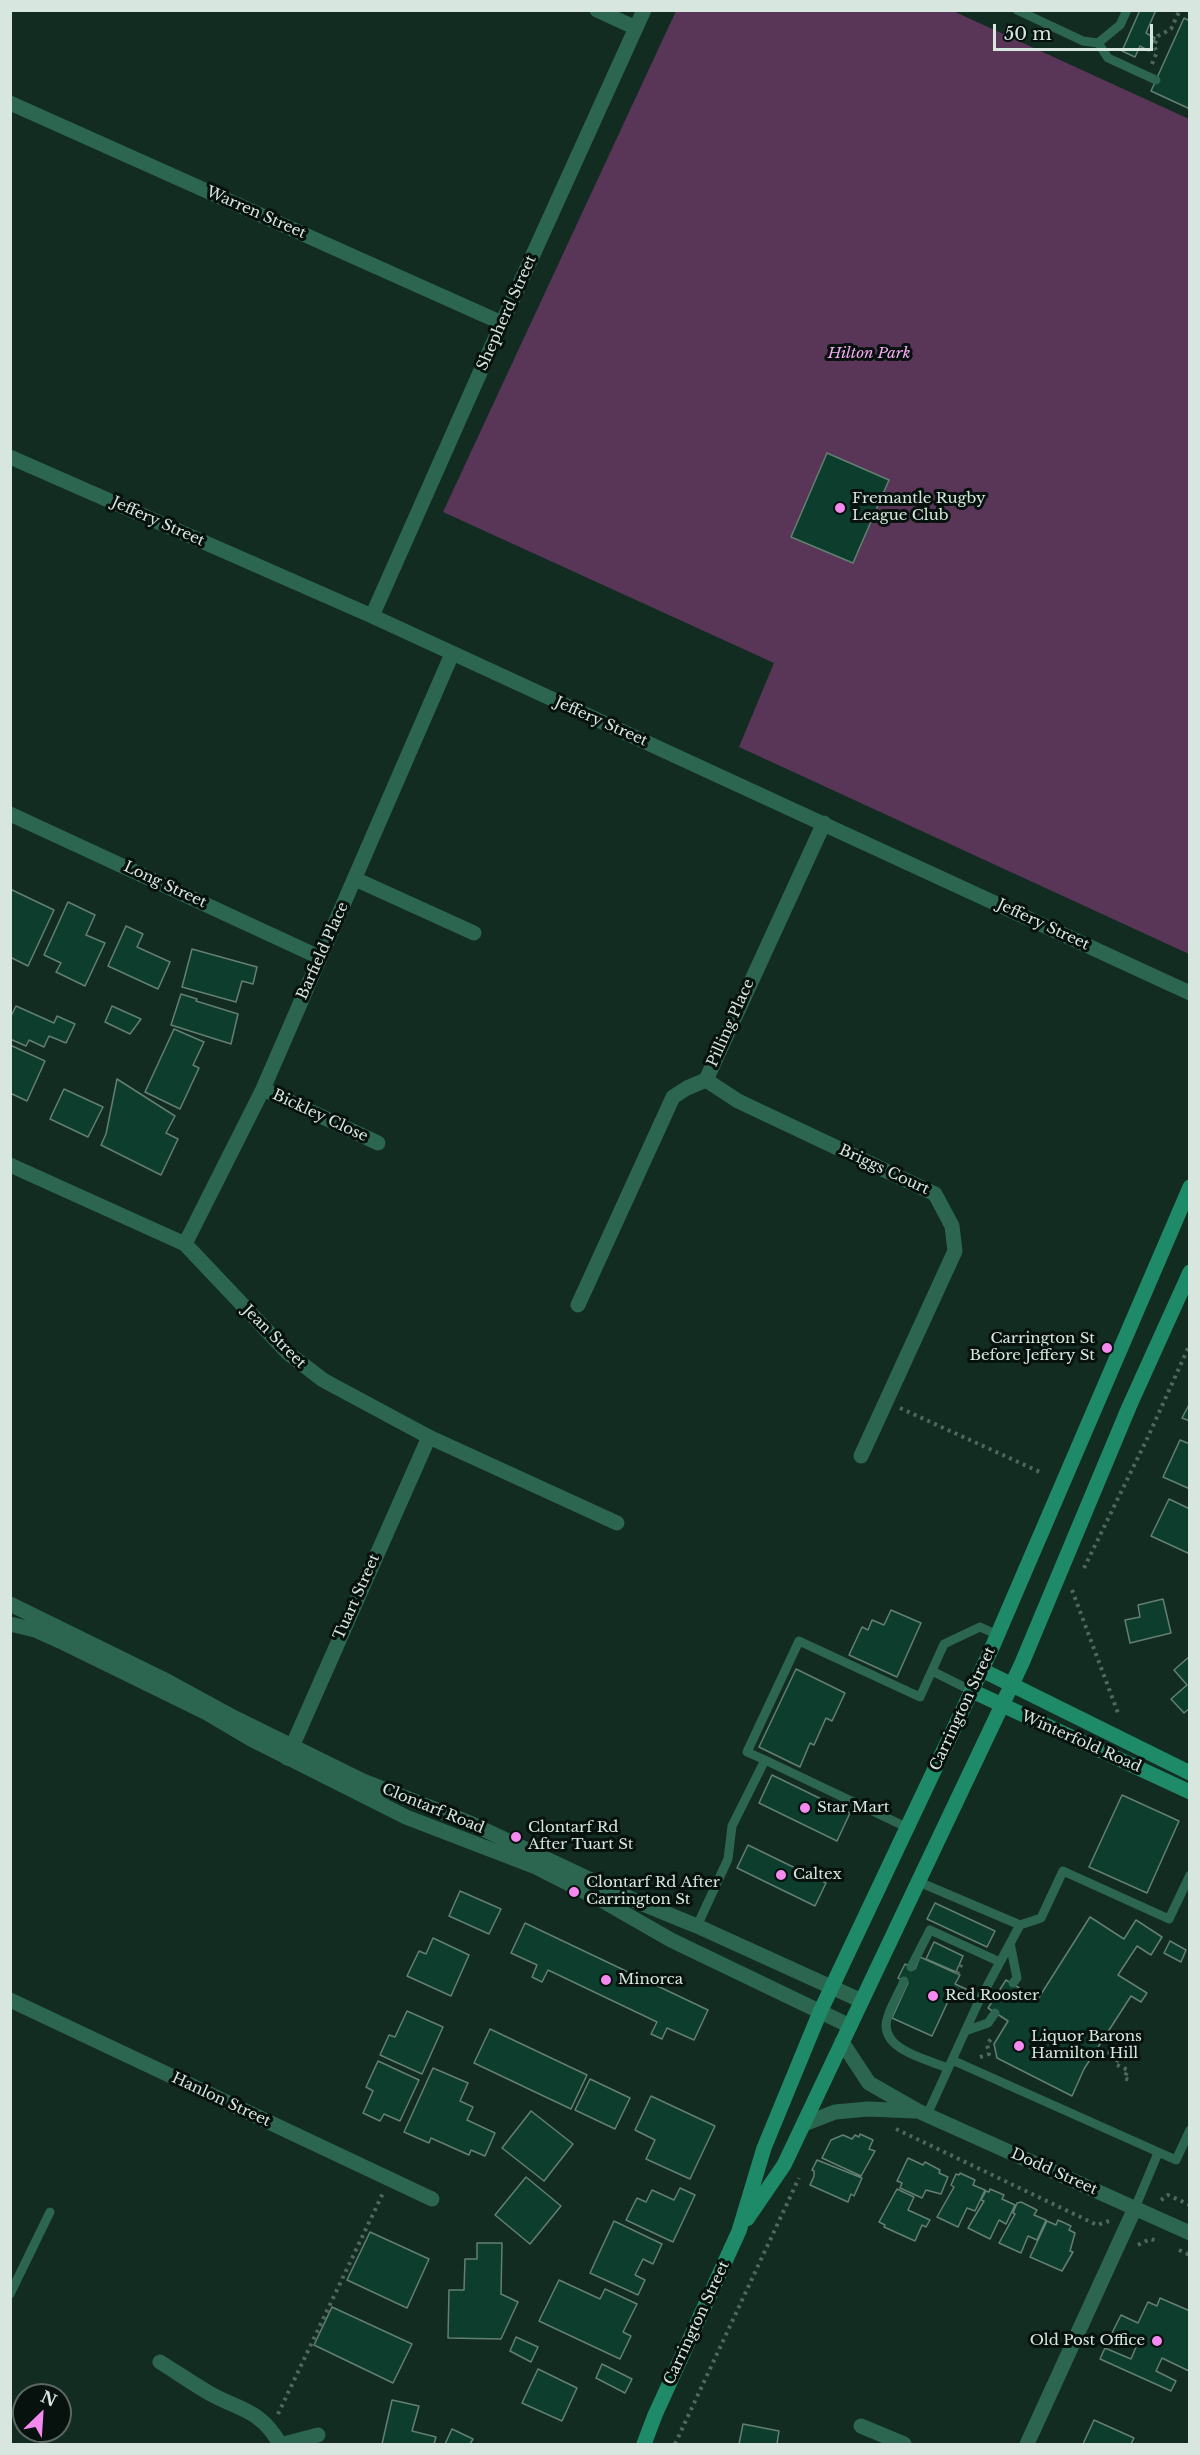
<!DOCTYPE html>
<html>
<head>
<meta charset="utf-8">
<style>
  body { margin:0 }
  #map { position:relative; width:1200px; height:2455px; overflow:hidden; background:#122c21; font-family:"Libre Baskerville",serif }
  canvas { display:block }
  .frame { position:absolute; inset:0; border:12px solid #d7e6de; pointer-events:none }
  .north { position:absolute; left:12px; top:2383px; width:60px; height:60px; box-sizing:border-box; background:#07110d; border:2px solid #5a6661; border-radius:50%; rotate:25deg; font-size:16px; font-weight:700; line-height:24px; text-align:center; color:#d7e6de }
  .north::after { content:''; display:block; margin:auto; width:21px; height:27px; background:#f489f0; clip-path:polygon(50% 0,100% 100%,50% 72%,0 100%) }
  .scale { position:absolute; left:993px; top:24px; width:160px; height:27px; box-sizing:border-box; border:3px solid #d7e6de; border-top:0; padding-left:8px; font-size:18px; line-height:21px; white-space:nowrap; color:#d7e6de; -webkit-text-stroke:4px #07110d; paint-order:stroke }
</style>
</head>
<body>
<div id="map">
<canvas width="1200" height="2455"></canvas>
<div class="frame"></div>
<div class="north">N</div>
<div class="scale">50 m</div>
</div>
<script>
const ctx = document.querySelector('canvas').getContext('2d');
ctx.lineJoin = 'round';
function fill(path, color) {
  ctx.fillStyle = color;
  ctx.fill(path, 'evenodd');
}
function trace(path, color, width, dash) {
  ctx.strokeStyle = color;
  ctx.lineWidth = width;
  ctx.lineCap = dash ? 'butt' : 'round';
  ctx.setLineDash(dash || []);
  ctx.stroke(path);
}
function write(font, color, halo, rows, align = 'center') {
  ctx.font = font + ' "Libre Baskerville",serif';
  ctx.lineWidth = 6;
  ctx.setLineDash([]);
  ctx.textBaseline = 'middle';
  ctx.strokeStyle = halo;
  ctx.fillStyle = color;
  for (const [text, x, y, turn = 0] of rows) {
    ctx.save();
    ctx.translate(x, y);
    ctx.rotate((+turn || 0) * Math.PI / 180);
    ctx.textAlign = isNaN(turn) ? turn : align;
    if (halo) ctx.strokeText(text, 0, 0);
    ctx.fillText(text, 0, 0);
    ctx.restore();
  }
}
fill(new Path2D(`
  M676 11H953L1189 119V954L739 747 774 663 443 512Z`), '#593558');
const building = new Path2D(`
  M1140 10H1156L1146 33 1155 38 1149 51 1140 46 1135 57 1122 51Z
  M1184 18 1190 21V109L1151 91Z
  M827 453 889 480 853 563 791 537Z
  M10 889 54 910 28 966 10 957Z
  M68 902 95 915 86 935 105 943 85 986 56 972 61 963 44 955Z
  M126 926 143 934 137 947 170 962 158 989 108 966Z
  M192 949 257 967 253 984 242 981 236 1002 182 987Z
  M181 994 197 999 196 1001 238 1014 231 1044 171 1025Z
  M16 1006 54 1023 57 1016 75 1024 66 1043 49 1036 44 1047 29 1040 26 1046 10 1039V1018Z
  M112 1006 141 1019 130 1034 105 1022Z
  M174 1029 204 1042 193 1065 199 1068 180 1109 145 1092Z
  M10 1045 45 1061 27 1101 10 1093Z
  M117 1079 175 1116 166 1133 178 1139 161 1175 101 1145 106 1134Z
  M64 1089 103 1107 88 1137 50 1119Z
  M1190 1403V1421L1182 1418Z
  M1180 1440 1190 1444V1489L1163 1477Z
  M1169 1499 1190 1509V1554L1151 1536Z
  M1163 1599 1171 1633 1130 1643 1125 1620 1140 1617 1138 1605Z
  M891 1610 921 1623 897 1677 849 1655 862 1627 868 1630 872 1620 884 1625Z
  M1190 1656V1708L1184 1713 1171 1699 1187 1685 1174 1670Z
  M796 1669 845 1693 832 1721 826 1718 814 1745 810 1743 800 1767 759 1747Z
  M772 1775 850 1813 837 1841 759 1803Z
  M1122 1795 1179 1821 1147 1893 1089 1867Z
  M748 1845 826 1883 815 1906 737 1868Z
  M460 1891 501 1909 489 1934 449 1916Z
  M935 1903 995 1931 987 1947 927 1919Z
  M1090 1917 1124 1939 1136 1920 1162 1937 1151 1955 1137 1946 1118 1975 1147 1993 1141 2002 1131 1996 1084 2069 1072 2096 997 2058 994 2044 1008 2021 988 2008 1006 1980 1038 1999Z
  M525 1923 708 2010 694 2040 667 2028 662 2039 651 2034 657 2022 548 1970 542 1982 532 1977 537 1965 511 1953Z
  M433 1938 469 1955 451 1996 407 1976 419 1951 426 1954Z
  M1170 1941 1186 1950 1181 1962 1164 1953Z
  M934 1942 963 1956 956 1972 926 1959Z
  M920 1957 960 1975 955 1984 966 1989 960 2002 950 1997 932 2036 892 2018 908 1983 898 1978 905 1964 915 1969Z
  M407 2011 443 2027 422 2074 380 2055 389 2035 395 2037Z
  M490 2029 587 2075 571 2109 474 2063Z
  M378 2061 419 2080 400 2121 384 2114 380 2121 363 2113 373 2091 366 2087Z
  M433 2068 468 2083 460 2101 473 2107 467 2120 495 2133 485 2156 471 2150 469 2155 431 2138 429 2143 404 2132Z
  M590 2079 630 2098 615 2129 575 2110Z
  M651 2096 715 2126 690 2179 646 2159 655 2140 635 2130Z
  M531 2111 573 2144 544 2181 502 2148Z
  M860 2134 873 2140 869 2149 875 2151 861 2176 822 2158 831 2140 843 2135 852 2139 855 2135 859 2137Z
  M908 2158 923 2165 925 2162 940 2170 939 2173 948 2177 941 2194 926 2190 922 2198 900 2188 902 2183 897 2181Z
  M817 2160 862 2178 854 2196 851 2194 848 2202 810 2185 814 2176V2171L812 2170Z
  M960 2173 975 2180 973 2185 985 2190 975 2211 967 2208 958 2227 937 2217 954 2187 951 2185 956 2174 959 2175Z
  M526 2177 561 2206 530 2244 495 2215Z
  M680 2188 695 2195 673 2242 626 2220 637 2198 646 2202 652 2190 674 2200Z
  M897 2189 914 2197 908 2210 930 2220 926 2227 922 2225 915 2241 884 2227 885 2225 879 2222Z
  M990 2189 1004 2195 1002 2199 1015 2205 1006 2224 999 2220 990 2239 968 2228 984 2201 981 2200 986 2191 989 2192Z
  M1021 2202 1037 2210 1034 2215 1046 2220 1037 2240 1028 2236 1021 2253 999 2243 1015 2214 1013 2213 1017 2203Z
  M1058 2220 1071 2226 1069 2230 1075 2233 1070 2251 1073 2252 1062 2271 1030 2257 1047 2221 1056 2225Z
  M614 2221 662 2244 653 2264 643 2259 635 2275 645 2280 638 2295 590 2273Z
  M370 2232 429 2259 407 2308 347 2280Z
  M477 2243H502L501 2294 518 2302 501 2339 448 2338 449 2290H464L465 2259H477Z
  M559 2280 600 2299 605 2289 637 2304 623 2332 631 2336 620 2359 539 2321Z
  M1160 2298 1190 2311 1189 2371 1162 2358 1156 2371 1176 2381 1171 2391 1100 2359 1105 2348 1131 2359 1136 2347 1111 2335 1121 2315 1138 2323 1148 2302 1157 2306Z
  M332 2307 412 2344 393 2383 314 2345Z
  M516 2337 538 2347 531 2362 510 2351Z
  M602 2364 632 2379 625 2393 596 2378Z
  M538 2369 577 2388 562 2421 522 2403Z
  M392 2400 419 2406 412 2431 436 2437 434 2444H382Z
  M1094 2420 1134 2438 1131 2444H1083Z
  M743 2424 779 2431 777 2444H739Z
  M452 2429 473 2439 470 2444H445Z`);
fill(building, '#0d3e2d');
trace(building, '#637f72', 1.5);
trace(new Path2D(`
  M1152 64 1157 52 1154 46 1158 36 1171 29 1180 10
  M900 1408 1040 1472
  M1084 1568 1147 1439 1190 1344
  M1072 1590 1118 1713
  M957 1974 963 1961
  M1101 2049 1119 2057 1115 2064 1128 2070 1124 2078 1129 2080
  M980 2057 989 2054 987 2044 991 2039
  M896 2129 1097 2225 1109 2221
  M1161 2200 1168 2195 1190 2205
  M1138 2245 1150 2239 1159 2241
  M1179 2250 1190 2255
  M278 2414 383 2193
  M675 2444 799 2178`), '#50675d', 4, [3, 4.5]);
trace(new Path2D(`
  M1017 10 1083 41 1098 43 1120 25 1127 10
  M1098 43 1108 58 1156 80
  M932 1671 972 1691
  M765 1760 747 1752 799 1641 920 1697 944 1644 980 1627 998 1635
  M919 1882 1020 1925 978 2003 927 2115
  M1020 1925 1041 1918 1063 1871 1169 1919 1190 1875
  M697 1926 728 1859 732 1826 765 1760 906 1827
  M1010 1943 1017 1978 1013 1983
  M911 1967 930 1930 1000 1962
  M904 1981C899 1993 892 2004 888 2016 876 2049 926 2059 948 2068
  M965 2031 988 2023 995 2013
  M952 2060 1176 2160 1190 2130
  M1135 2208 1158 2153
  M10 2294 50 2212`), '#2c6650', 9);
trace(new Path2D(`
  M597 10 636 28
  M10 103 502 323
  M10 457 372 616 1190 993
  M372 616 502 323 644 10
  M10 814 319 957
  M355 879 474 933
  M706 1080 738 1101 935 1194 952 1226 955 1251 861 1456
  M263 1089 378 1143
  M10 1165 185 1244 288 1353 323 1380 429 1437 617 1523
  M185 1244 263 1089 452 654
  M578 1305 673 1097 687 1088 706 1080 824 823
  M287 1758 429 1437
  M10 2000 432 2199
  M842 2042 869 2083 918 2111 1190 2233
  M804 2124 835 2112 868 2109 915 2111
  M160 2362C176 2372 192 2383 209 2393 241 2411 260 2409 280 2444
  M861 2426 904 2444
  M284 2444 318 2435
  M1027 2444 1135 2208`), '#2c6650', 15);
trace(new Path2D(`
  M10 1604 167 1681 235 1718 363 1781 470 1823 638 1902 697 1926 862 2001
  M10 1624 35 1630 64 1643 207 1713 251 1739 406 1817 536 1867 603 1901 671 1940 850 2026`), '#2c6650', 15);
trace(new Path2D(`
  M982 1670 1190 1773
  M972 1691 1190 1792
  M747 2219 784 2165 1022 1663 1129 1407 1190 1272
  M644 2444 655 2415 739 2231 764 2148 820 2012 991 1650 1190 1187`), '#1f8a67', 15);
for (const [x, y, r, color] of [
  [840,508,6,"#f489f0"],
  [1107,1348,6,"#f489f0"],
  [805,1808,6,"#f489f0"],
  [516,1837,6,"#f489f0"],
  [781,1875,6,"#f489f0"],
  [574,1892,6,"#f489f0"],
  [606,1980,6,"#f489f0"],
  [933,1996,6,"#f489f0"],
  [1019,2046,6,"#f489f0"],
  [1157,2341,6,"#f489f0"]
]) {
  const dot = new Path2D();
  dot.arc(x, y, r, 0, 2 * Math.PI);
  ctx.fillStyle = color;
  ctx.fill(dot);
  trace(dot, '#07110d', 2);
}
write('15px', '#d7e6de', '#07110d', [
  ["Warren Street",256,213,24],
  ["Shepherd Street",507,313,-66],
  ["Jeffery Street",158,522,24],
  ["Jeffery Street",601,722,24],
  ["Long Street",165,885,25],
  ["Jeffery Street",1043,925,25],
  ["Barfield Place",323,951,-66],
  ["Pilling Place",731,1023,-66],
  ["Bickley Close",320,1116,25],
  ["Briggs Court",884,1170,25],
  ["Jean Street",274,1337,45],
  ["Tuart Street",357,1597,-66],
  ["Carrington Street",963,1709,-65],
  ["Winterfold Road",1081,1742,24],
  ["Clontarf Road",433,1809,22],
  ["Hanlon Street",221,2100,25],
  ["Dodd Street",1054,2172,24],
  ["Carrington Street",697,2323,-65]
]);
write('italic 15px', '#f7aaf4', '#07110d', [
  ["Hilton Park",869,354]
]);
write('15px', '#d7e6de', '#07110d', [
  ["Fremantle Rugby",852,499],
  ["League Club",852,516],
  ["Carrington St",1095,1339,"right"],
  ["Before Jeffery St",1095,1356,"right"],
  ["Star Mart",817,1808],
  ["Clontarf Rd",528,1828],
  ["After Tuart St",528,1845],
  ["Caltex",793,1875],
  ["Clontarf Rd After",586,1883],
  ["Carrington St",586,1900],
  ["Minorca",618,1980],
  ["Red Rooster",945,1996],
  ["Liquor Barons",1031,2037],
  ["Hamilton Hill",1031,2054],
  ["Old Post Office",1145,2341,"right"]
], 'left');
</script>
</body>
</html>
